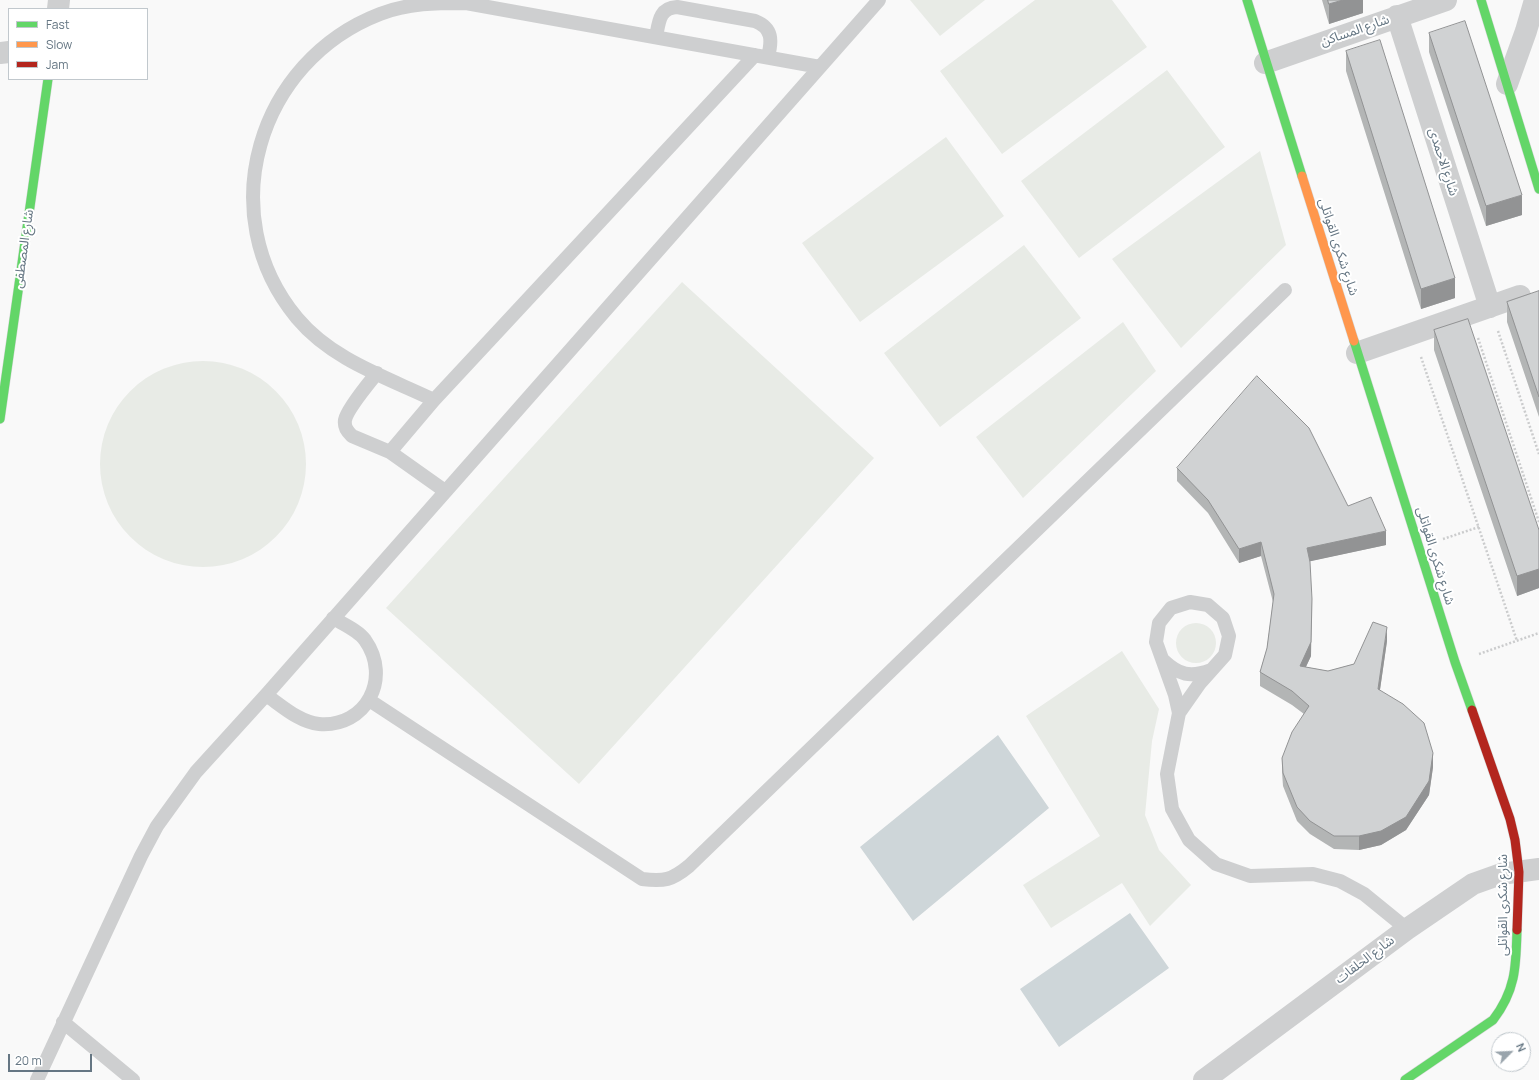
<!DOCTYPE html>
<html>
<head>
<meta charset="utf-8">
<style>
  body { margin:0 }
  #map { position:relative; width:1539px; height:1080px; overflow:hidden; background:#f9f9f9; font-family:Manrope,sans-serif }
  canvas { display:block }
  .legend { position:absolute; left:8px; top:8px; width:140px; height:72px; box-sizing:border-box; background:#fff; border:1px solid #c1c8cd; margin:0; padding:5px 7px; list-style:none; font-size:12px; color:#657683 }
  .legend li { display:flex; align-items:center; gap:8px; height:20px }
  .legend b { width:20px; border:1px solid #c1c8cd }
  .north { position:absolute; left:1491px; top:1032px; width:40px; height:40px; box-sizing:border-box; background:#fff; border:1px solid #c1c8cd; border-radius:50%; rotate:66deg; font-size:11px; font-weight:700; line-height:16px; text-align:center; color:#657683 }
  .north::after { content:''; display:block; margin:auto; width:14px; height:18px; background:#99a4ac; clip-path:polygon(50% 0,100% 100%,50% 72%,0 100%) }
  .scale { position:absolute; left:8px; top:1054px; width:84px; height:18px; box-sizing:border-box; border:2px solid #657683; border-top:0; padding-left:5px; font-size:12px; line-height:14px; white-space:nowrap; color:#657683; -webkit-text-stroke:3px #fff; paint-order:stroke }
</style>
</head>
<body>
<div id="map">
<canvas width="1539" height="1080"></canvas>
<ul class="legend">
<li><b style="height:5px;background:#63d668"></b>Fast</li>
<li><b style="height:5px;background:#ff974d"></b>Slow</li>
<li><b style="height:5px;background:#b3261e"></b>Jam</li>
</ul>
<div class="north">N</div>
<div class="scale">20 m</div>
</div>
<script>
const ctx = document.querySelector('canvas').getContext('2d');
ctx.lineJoin = 'round';
function fill(path, color) {
  ctx.fillStyle = color;
  ctx.fill(path, 'evenodd');
}
function trace(path, color, width, dash) {
  ctx.strokeStyle = color;
  ctx.lineWidth = width;
  ctx.lineCap = dash ? 'butt' : 'round';
  ctx.setLineDash(dash || []);
  ctx.stroke(path);
}
function write(font, color, halo, rows, align = 'center') {
  ctx.font = font + ' Manrope,"Noto Sans Arabic",sans-serif';
  ctx.lineWidth = 4;
  ctx.setLineDash([]);
  ctx.textBaseline = 'middle';
  ctx.strokeStyle = halo;
  ctx.fillStyle = color;
  for (const [text, x, y, turn = 0] of rows) {
    ctx.save();
    ctx.translate(x, y);
    ctx.rotate((+turn || 0) * Math.PI / 180);
    ctx.textAlign = isNaN(turn) ? turn : align;
    if (halo) ctx.strokeText(text, 0, 0);
    ctx.fillText(text, 0, 0);
    ctx.restore();
  }
}
fill(new Path2D(`
  M910 0H985L940 36Z
  M1035 0H1112L1147 47 1002 154 940 71Z
  M1167 70 1225 147 1079 258 1021 181Z
  M946 137 1004 216 860 322 802 243Z
  M1260 151 1286 245 1181 348 1112 259Z
  M1024 245 1081 318 940 427 884 353Z
  M682 282 874 458 579 784 386 608Z
  M1123 322 1156 371 1023 498 976 437Z
  M100 464a103 103 0 1 1 206 0a103 103 0 1 1-206 0Z
  M1176 643a20 20 0 1 1 40 0a20 20 0 1 1-40 0Z
  M1122 651 1159 709 1152 741 1145 815 1159 850 1191 885 1150 926 1122 883 1051 928 1023 885 1100 836 1026 716Z`), '#e8ebe6');
fill(new Path2D(`
  M998 735 1049 808 913 921 860 847Z
  M1130 913 1169 968 1059 1047 1020 989Z`), '#ced6d9');
const fast = new Path2D(`
  M1247 0 1302 176
  M1481 0 1539 189
  M1354 341 1455 662 1472 710
  M0 419 48 79
  M1405 1080 1493 1020C1516 990 1516 966 1517 930`);
const slow = new Path2D(`
  M1302 176 1354 341`);
const jam = new Path2D(`
  M1472 710 1510 819 1515 840 1519 872 1517 930`);
trace(fast, '#d5d6d7', 10);
trace(slow, '#d5d6d7', 10);
trace(jam, '#d5d6d7', 10);
trace(new Path2D(`
  M1498 331 1539 454
  M1478 338 1539 522
  M1421 357 1517 641
  M1443 539 1479 527
  M1479 654 1539 633`), '#cbcccd', 2.5, [2, 2]);
trace(new Path2D(`
  M656 37C659 22 659 8 677 7L755 21C773 28 772 41 768 57
  M377 373C369 383 347 409 345 420 344 427 347 431 352 436L390 452 445 491
  M434 400C386 377 332 360 297 318 211 214 258 61 380 14 408 3 437 3 466 3L820 67
  M390 452 434 400 755 55
  M1163 660C1179 675 1190 678 1211 670
  M266 695C282 706 299 722 319 724 366 728 392 678 365 640 359 631 343 624 333 618
  M369 700 642 879C664 882 672 880 689 866L1285 290
  M1179 713 1175 695 1156 642 1159 623 1171 608 1190 602 1208 605 1223 618 1229 636 1225 655 1200 683 1179 713 1167 774 1172 809 1189 840 1216 864 1250 876 1313 874 1340 881 1364 894 1407 929
  M63 1022 133 1080
  M37 1080 141 856 157 826 196 772 266 695 879 0`), '#cecfd0', 14);
trace(new Path2D(`
  M58 9 59 0
  M1397 16 1490 307
  M0 53 9 52
  M1265 63 1446 0
  M1507 84 1526 31 1535 0
  M1357 353 1520 296
  M1204 1080 1407 929 1473 884 1501 874 1539 869`), '#cecfd0', 22);
trace(fast, '#63d668', 9);
trace(slow, '#ff974d', 9);
trace(jam, '#b3261e', 9);
fill(new Path2D(`
  M1322 0H1363V13L1329 24Z
  M1429 33 1522 215 1486 226 1429 52Z
  M1346 51 1455 298 1421 309 1346 71Z
  M1539 291V417L1507 322V302Z
  M1434 330 1539 530V588L1517 596 1434 350Z
  M1177 468 1348 506 1386 545 1310 561 1311 656 1306 667 1328 671 1354 664 1387 641 1380 690 1433 767 1429 795 1406 830 1381 845 1359 850 1334 849 1310 834 1297 821 1283 786 1282 772V758L1304 714 1292 705 1260 686V672L1267 648 1273 602 1261 556 1239 563 1208 513 1177 481Z`), '#b3b5b5');
fill(new Path2D(`
  M1343 0H1363V13L1329 24V4Z
  M1522 195V215L1486 226V206Z
  M1455 278V298L1421 309V289Z
  M1386 531V545L1307 562V548Z
  M1261 542V556L1239 563V549Z
  M1539 569V588L1517 596V576Z
  M1312 599 1311 656 1300 679V666Z
  M1387 627V641L1378 703V689Z
  M1433 753V767L1429 795 1406 830 1381 845 1359 850V836Z`), '#929394');
const building = new Path2D(`
  M1328 0H1343L1329 4Z
  M1465 21 1522 195 1486 206 1429 33Z
  M1380 40 1455 278 1421 289 1346 51Z
  M1539 291V397L1507 302Z
  M1468 319 1539 530V569L1517 576 1434 330Z
  M1257 376 1309 428 1348 506 1371 497 1386 531 1307 548 1310 562 1312 599 1311 642 1300 666 1328 671 1354 664 1373 622 1387 627 1378 689 1403 704 1424 723 1433 753 1429 781 1406 817 1381 831 1359 836H1334L1310 821 1297 807 1283 773 1282 758 1292 732 1309 706 1292 691 1260 672 1267 648 1274 594 1261 542 1239 549 1208 500 1177 468Z`);
fill(building, '#d0d2d3');
trace(building, '#929394', 1);
write('13px', '#657683', '#fff', [
  ["شارع المساكن",1355,31,-19],
  ["شارع الاحمدى",1443,162,72],
  ["شارع شكرى القواتلى",1338,247,72],
  ["شارع المصطفى",24,249,-82],
  ["شارع شكرى القواتلى",1435,556,73],
  ["شارع شكرى القواتلى",1503,905,-90],
  ["شارع الحلقات",1365,960,-37]
]);
</script>
</body>
</html>
